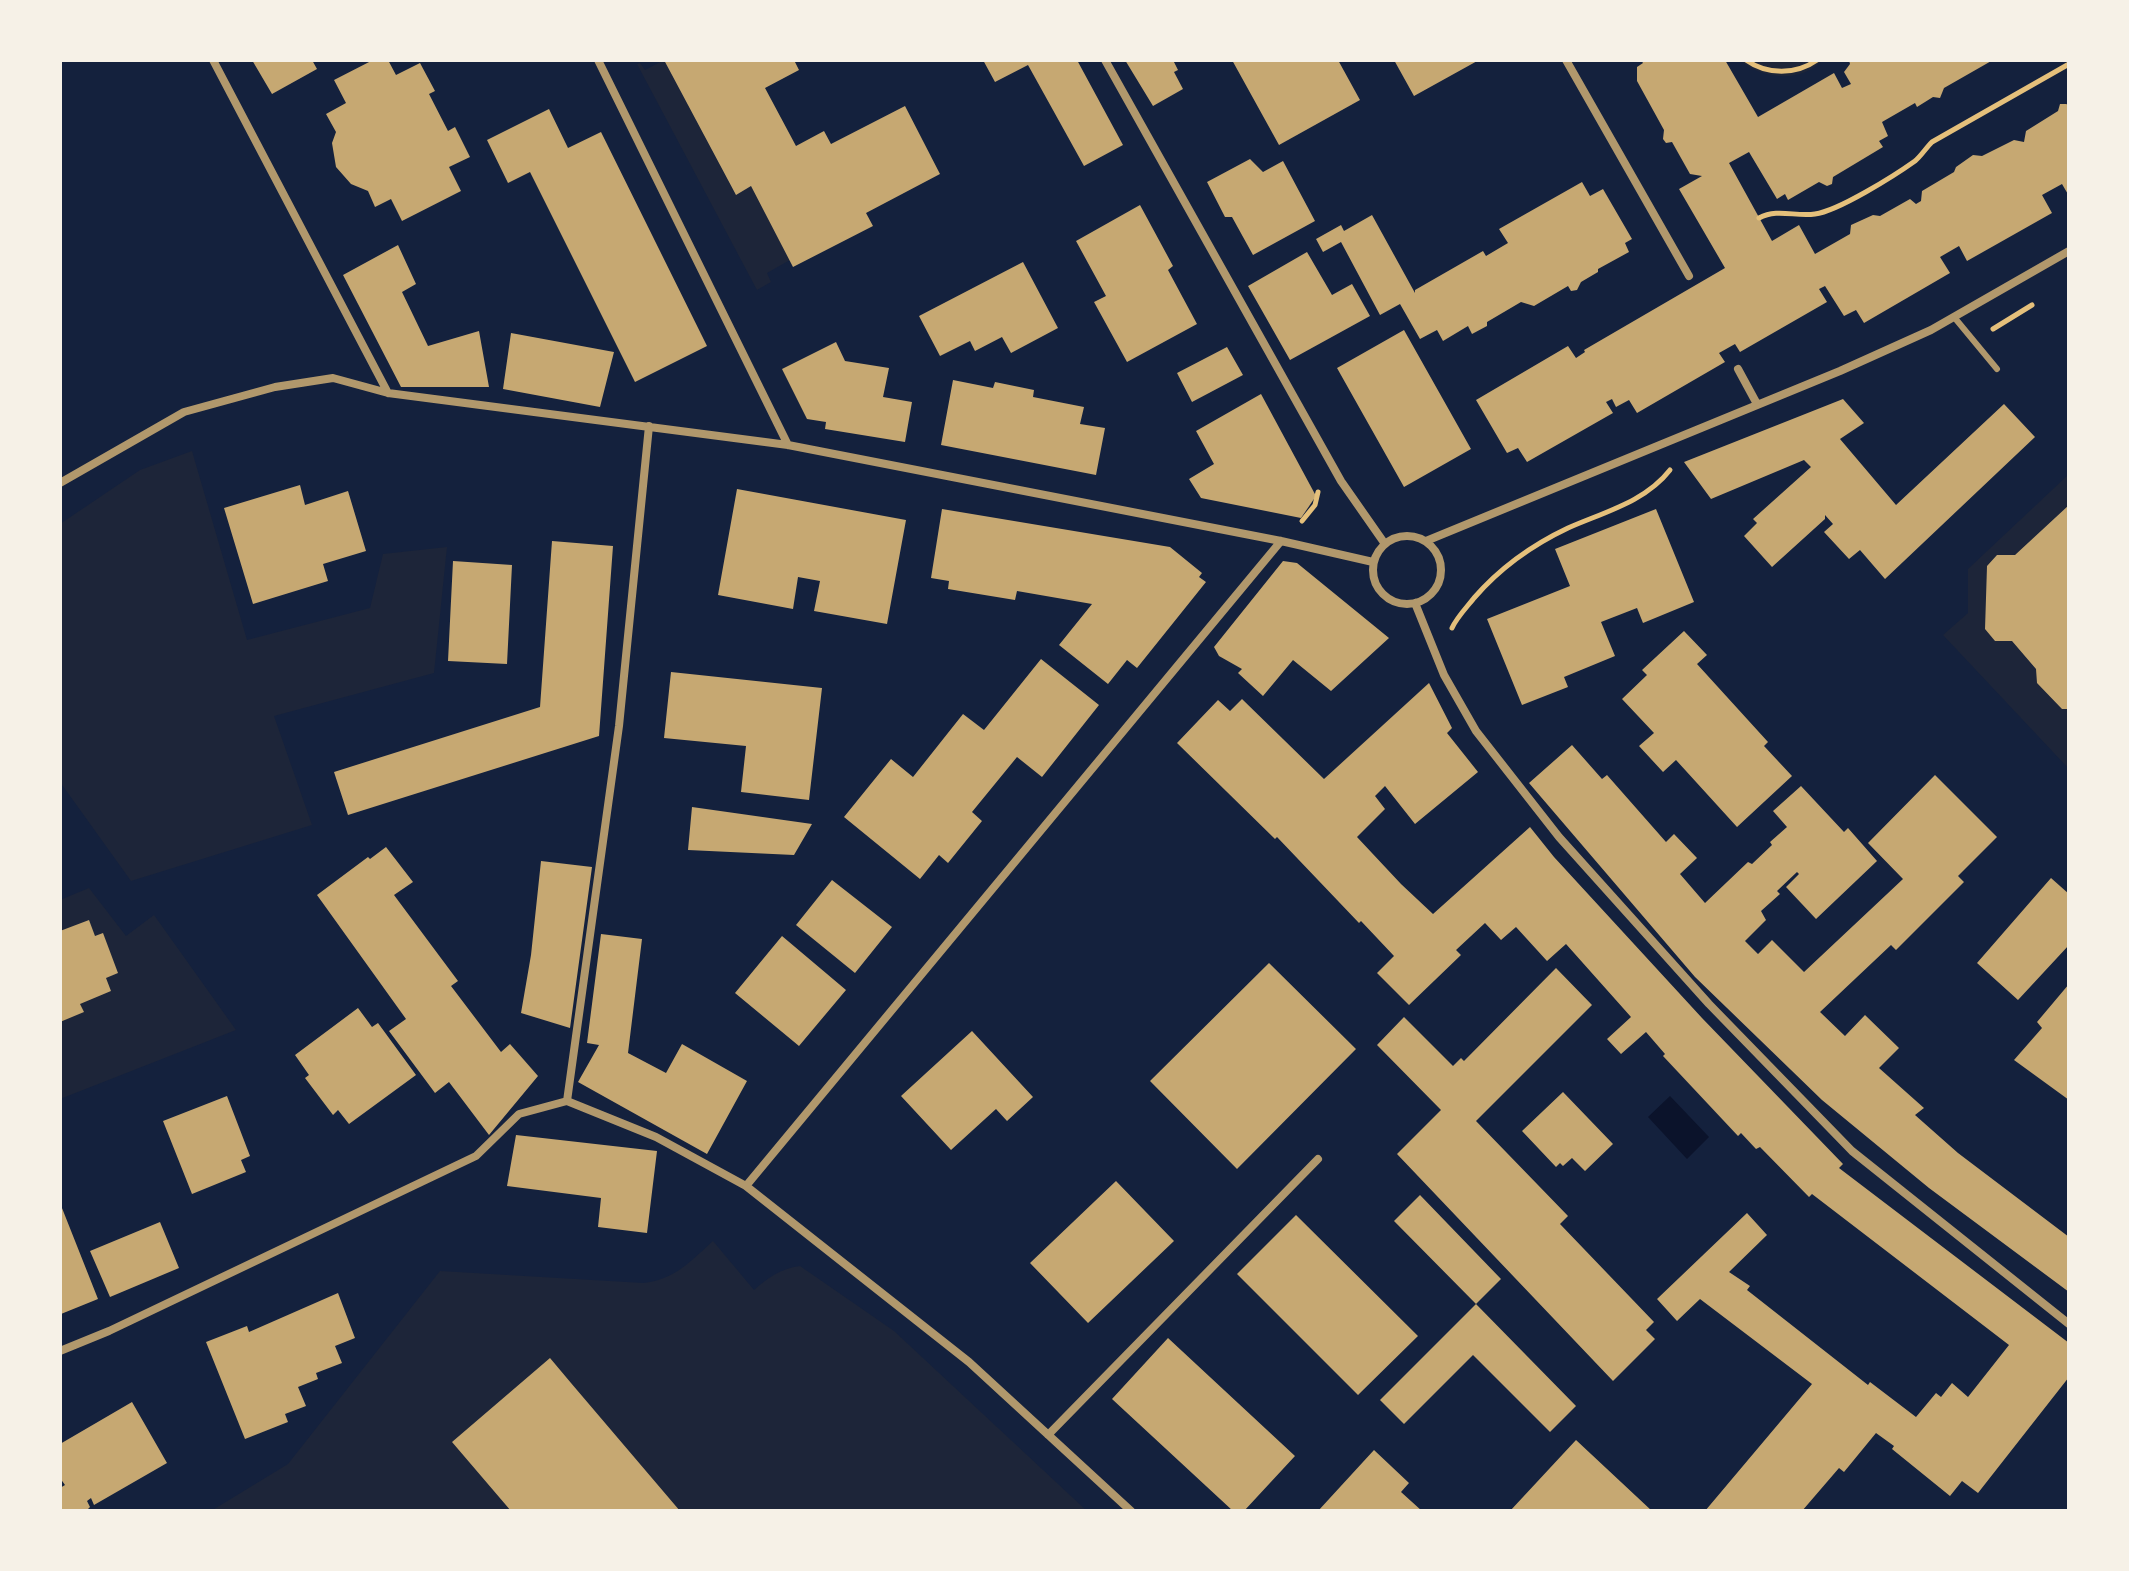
<!DOCTYPE html>
<html>
<head>
<meta charset="utf-8">
<style>
  body { margin:0 }
  #map { position:relative; width:2129px; height:1571px; overflow:hidden; background:#14213d; font-family:"Work Sans",sans-serif }
  canvas { display:block }
  .frame { position:absolute; inset:0; border:62px solid #f6f1e7; pointer-events:none }
</style>
</head>
<body>
<div id="map">
<canvas width="2129" height="1571"></canvas>
<div class="frame"></div>
</div>
<script>
const ctx = document.querySelector('canvas').getContext('2d');
ctx.lineJoin = 'round';
function fill(path, color) {
  ctx.fillStyle = color;
  ctx.fill(path, 'evenodd');
}
function trace(path, color, width, dash) {
  ctx.strokeStyle = color;
  ctx.lineWidth = width;
  ctx.lineCap = dash ? 'butt' : 'round';
  ctx.setLineDash(dash || []);
  ctx.stroke(path);
}
fill(new Path2D(`
  M664 60 735 194 751 186 790 260 767 273 771 282 757 290 637 64 640 63 645 70Z
  M1739 60H1822C1802 84 1761 79 1739 60Z
  M192 451 247 640 370 608 383 554 447 547 434 673 274 716 312 825 131 881 60 782V524L140 470Z
  M2069 474V505L2015 555H1997L1987 566 1985 629 1995 641H2012L2069 709V769L1943 635 1968 613V569Z
  M89 888 126 936 154 915 236 1030 60 1099V1022L83 1012 80 1004 111 991 106 978 118 972 103 934 95 936 89 920 60 931V900Z
  M713 1241 754 1290C769 1277 780 1269 800 1266L894 1331 1087 1511H211L288 1464 440 1271 643 1283C674 1280 691 1261 713 1241Z`), '#1d2539');
fill(new Path2D(`
  M1670 1096 1709 1137 1687 1159 1648 1117Z`), '#0b132b');
fill(new Path2D(`
  M252 60H312L317 69 272 94Z
  M373 60H388L396 75 420 63 435 91 429 94 448 131 455 127 470 157 449 167 461 191 402 221 391 199 375 207 368 191 351 184 336 167 332 143 336 132 326 114 346 103 334 80Z
  M664 60H794L799 70 765 88 796 146 824 131 831 144 905 106 940 174 866 213 873 226 793 267 751 186 736 195Z
  M983 60H1077L1123 145 1084 166 1028 65 995 82Z
  M1125 60H1173L1178 70 1174 72 1183 89 1153 106Z
  M1232 60H1338L1360 100 1279 145Z
  M1394 60H1479L1414 96Z
  M1641 60H1725L1758 117 1834 73 1842 88 1851 84 1844 72 1850 64 1849 60H1993L1944 88 1940 98 1933 97 1917 107 1915 103 1882 122 1888 136 1879 141 1883 147 1833 177 1832 184 1827 186 1819 182 1788 200 1785 194 1777 199 1749 152 1729 163 1772 241 1799 225 1815 254 1850 234 1851 225 1873 215 1880 216 1910 199 1916 204 1921 201 1922 191 1954 172 1956 167 1973 155 1982 156 2014 140 2024 142 2026 131 2058 111 2060 104H2066L2069 105V196L2062 184 2042 195 2052 213 1967 261 1959 246 1940 257 1950 273 1864 323 1856 310 1844 316 1825 286 1819 289 1827 302 1740 352 1735 344 1719 353 1725 362 1637 413 1629 400 1616 407 1612 399 1606 402 1613 413 1527 462 1518 448 1507 453 1476 400 1568 346 1576 358 1585 352 1584 350 1725 268 1679 189 1702 176 1690 174 1672 142 1666 143 1663 139 1664 130 1637 81V67L1643 63Z
  M549 109 568 148 601 132 707 346 635 382 530 172 508 183 487 140Z
  M1250 159 1263 172 1283 161 1315 221 1253 255 1232 217H1225L1207 182Z
  M1582 182 1590 196 1603 189 1632 239 1625 243 1629 252 1598 269V272L1581 282 1577 290 1571 291 1568 286 1534 306 1521 302 1487 322V326L1472 334 1468 326 1443 341 1437 330 1420 339 1400 304 1380 315 1341 242 1323 252 1316 239 1341 225 1344 231 1372 215 1415 293V290L1483 251 1486 256 1508 243 1499 229Z
  M1140 205 1173 266 1168 270 1197 324 1127 362 1094 302 1106 296 1076 241Z
  M398 245 416 284 402 292 428 346 479 331 489 387H401L343 275Z
  M1307 252 1332 295 1352 284 1370 316 1290 360 1248 286Z
  M1023 262 1058 328 1011 353 1002 337 975 351 970 341 940 356 919 316Z
  M1404 330 1471 449 1404 487 1337 368Z
  M511 333 614 352 600 407 503 389Z
  M836 342 845 361 889 368 883 397 912 402 905 442 825 429 826 422 807 419 782 369Z
  M1227 347 1243 375 1192 402 1177 373Z
  M953 380 993 388 995 382 1034 390 1033 397 1084 407 1080 424 1105 428 1096 475 941 445Z
  M1261 394 1316 496 1301 518 1201 498 1189 479 1214 464 1196 431Z
  M1843 399 1864 423 1840 439 1896 505 2004 404 2035 437 1885 579 1860 550 1849 559 1824 532 1833 524 1825 515V519L1772 567 1744 536 1757 523 1753 519 1811 467 1804 460 1711 499 1684 462Z
  M300 485 305 505 348 491 366 551 323 564 328 581 253 604 224 508Z
  M737 489 906 520 887 624 814 611 820 581 798 577 793 609 718 595Z
  M2069 505V709H2062L2037 683 2036 669 2012 641H1995L1985 629 1987 566 1997 555H2015Z
  M942 509 1170 547 1202 573 1199 577 1206 582 1137 668 1127 660 1108 684 1059 645 1092 604 1017 591 1015 600 948 589 949 581 931 578Z
  M1656 509 1694 602 1643 623 1637 608 1601 622 1615 656 1564 677 1568 687 1522 705 1487 619 1570 586 1555 549Z
  M552 541 613 546 599 736 348 815 334 772 540 707Z
  M453 561 512 565 507 664 448 661Z
  M1283 561 1297 563 1389 638 1331 691 1293 660 1263 696 1238 673 1242 669 1219 656 1214 647Z
  M1684 631 1707 655 1697 664 1768 742 1764 746 1792 776 1737 827 1676 760 1663 772 1639 746 1654 733 1622 699 1647 675 1642 670Z
  M1041 659 1099 705 1042 777 1017 757 972 812 982 821 948 863 939 855 920 879 844 817 891 759 913 777 963 714 984 730Z
  M671 672 822 688 809 800 741 792 746 746 664 738Z
  M1429 683 1452 728 1447 733 1478 772 1415 824 1385 786 1375 796 1385 809 1357 837 1401 884 1433 914 1530 827 1554 857 1702 1018 1843 1164 1839 1168 2069 1343V1377L1978 1493 1962 1481 1950 1496 1892 1449 1894 1446 1876 1433 1844 1472 1839 1468 1802 1511H1705L1812 1384 1700 1299 1677 1321 1657 1299 1747 1213 1767 1235 1729 1272 1750 1286 1747 1290 1868 1385 1870 1382 1916 1417 1936 1393 1941 1397 1952 1383 1968 1397 2009 1345 1812 1194 1809 1197 1760 1147 1756 1149 1741 1133 1738 1136 1663 1056 1665 1054 1646 1032 1621 1054 1607 1039 1631 1017 1566 944 1547 961 1516 927 1501 940 1485 923 1456 950 1461 955 1409 1005 1377 973 1394 956 1361 921 1359 923 1277 837 1275 839 1177 743 1218 700 1230 711 1242 699 1324 779Z
  M1572 745 1602 779 1607 775 1666 842 1674 834 1697 858 1680 874 1705 903 1748 862 1752 864 1772 845 1770 842 1787 827 1773 811 1801 786 1844 832 1848 828 1877 861 1816 919 1786 887 1799 874 1797 872 1777 891 1780 894 1761 911 1766 920 1745 941 1758 954 1772 940 1804 972 1903 879 1868 843 1935 775 1997 837 1958 876 1964 882 1896 950 1891 945 1820 1012 1845 1036 1865 1015 1899 1048 1879 1068 1924 1108 1915 1115 1958 1153 2069 1237V1292L1929 1188 1822 1100 1695 977 1529 783Z
  M692 807 812 824 794 855 688 850Z
  M386 847 413 882 394 895 458 981 451 986 501 1052 510 1044 538 1076 489 1135 449 1082 435 1093 389 1031 406 1019 317 895 368 857 370 859Z
  M541 861 592 867 570 1028 521 1013 531 955Z
  M2051 878 2069 894V945L2018 1000 1977 963Z
  M832 880 892 927 855 973 796 925Z
  M89 920 95 936 103 933 118 973 106 978 111 991 80 1004 84 1012 60 1022V931Z
  M601 934 642 939 628 1053 666 1073 682 1044 747 1081 707 1154 578 1082 599 1045 587 1043Z
  M782 936 846 990 799 1046 735 993Z
  M1269 963 1356 1049 1237 1169 1150 1081Z
  M1556 968 1592 1005 1476 1121 1568 1216 1560 1224 1654 1322 1646 1330 1655 1339 1613 1381 1397 1154 1441 1110 1377 1045 1404 1017 1453 1066 1461 1058 1464 1061Z
  M2069 984V1100L2014 1060 2042 1028 2037 1022Z
  M358 1008 372 1027 378 1023 416 1075 349 1124 338 1110 333 1115 305 1078 309 1075 295 1055Z
  M972 1031 1033 1097 1007 1121 996 1109 951 1150 901 1096Z
  M1563 1092 1613 1144 1585 1171 1572 1158 1563 1166 1560 1163 1556 1167 1522 1131Z
  M227 1096 250 1156 241 1160 246 1172 192 1194 163 1121Z
  M516 1135 657 1151 647 1233 598 1227 601 1198 507 1186Z
  M1116 1181 1174 1241 1088 1323 1030 1263Z
  M1420 1195 1501 1279 1476 1304 1576 1406 1550 1432 1473 1355 1404 1424 1380 1400 1476 1304 1394 1221Z
  M60 1203 98 1299 61 1314 60 1311Z
  M1296 1215 1418 1336 1358 1395 1237 1274Z
  M160 1222 179 1268 110 1297 90 1251Z
  M338 1293 355 1338 335 1346 342 1363 316 1373 318 1379 298 1387 306 1406 285 1414 288 1422 245 1439 206 1342 247 1326 249 1332Z
  M1168 1338 1295 1456 1244 1511H1233L1112 1399Z
  M550 1358 571 1383 680 1511H511L452 1442Z
  M132 1402 167 1463 94 1505 91 1498 87 1501 90 1507 86 1511H60V1488L65 1485 60 1478V1444Z
  M1576 1440 1652 1511H1510Z
  M1374 1450 1409 1483 1401 1492 1422 1511H1318Z`), '#c6a872');
trace(new Path2D(`
  M1746 60C1767 75 1796 75 1817 60
  M1759 218C1778 208 1795 217 1815 214 1838 211 1894 176 1915 161 1921 156 1926 148 1932 142L2069 64
  M1993 329 2032 305
  M1302 521 1315 505 1318 492
  M1452 628C1457 617 1467 607 1474 598 1500 568 1532 545 1568 528 1604 512 1645 502 1670 470`), '#e5c07b', 5);
trace(new Path2D(`
  M1954 317 1997 369`), '#b1986c', 6);
trace(new Path2D(`
  M213 60 388 393
  M598 60 788 445
  M1105 60 1341 481 1385 544
  M1566 60 1689 276
  M1738 369 1757 404
  M60 483 184 412 275 387 333 378 388 393 788 445 1281 541 1373 562
  M1373 570a34 34 0 1 1 68 0a34 34 0 1 1-68 0Z
  M1426 541 1840 371 1931 330 2069 251
  M1415 603 1444 675 1476 731 1559 837 1709 1004 1852 1151 2069 1324
  M567 1101 656 1137 746 1186 969 1362 1131 1511
  M746 1186 1281 541
  M60 1351 109 1331 476 1156 519 1114 567 1101 619 726 649 426
  M1048 1435 1318 1159`), '#b1986c', 8);
</script>
</body>
</html>
